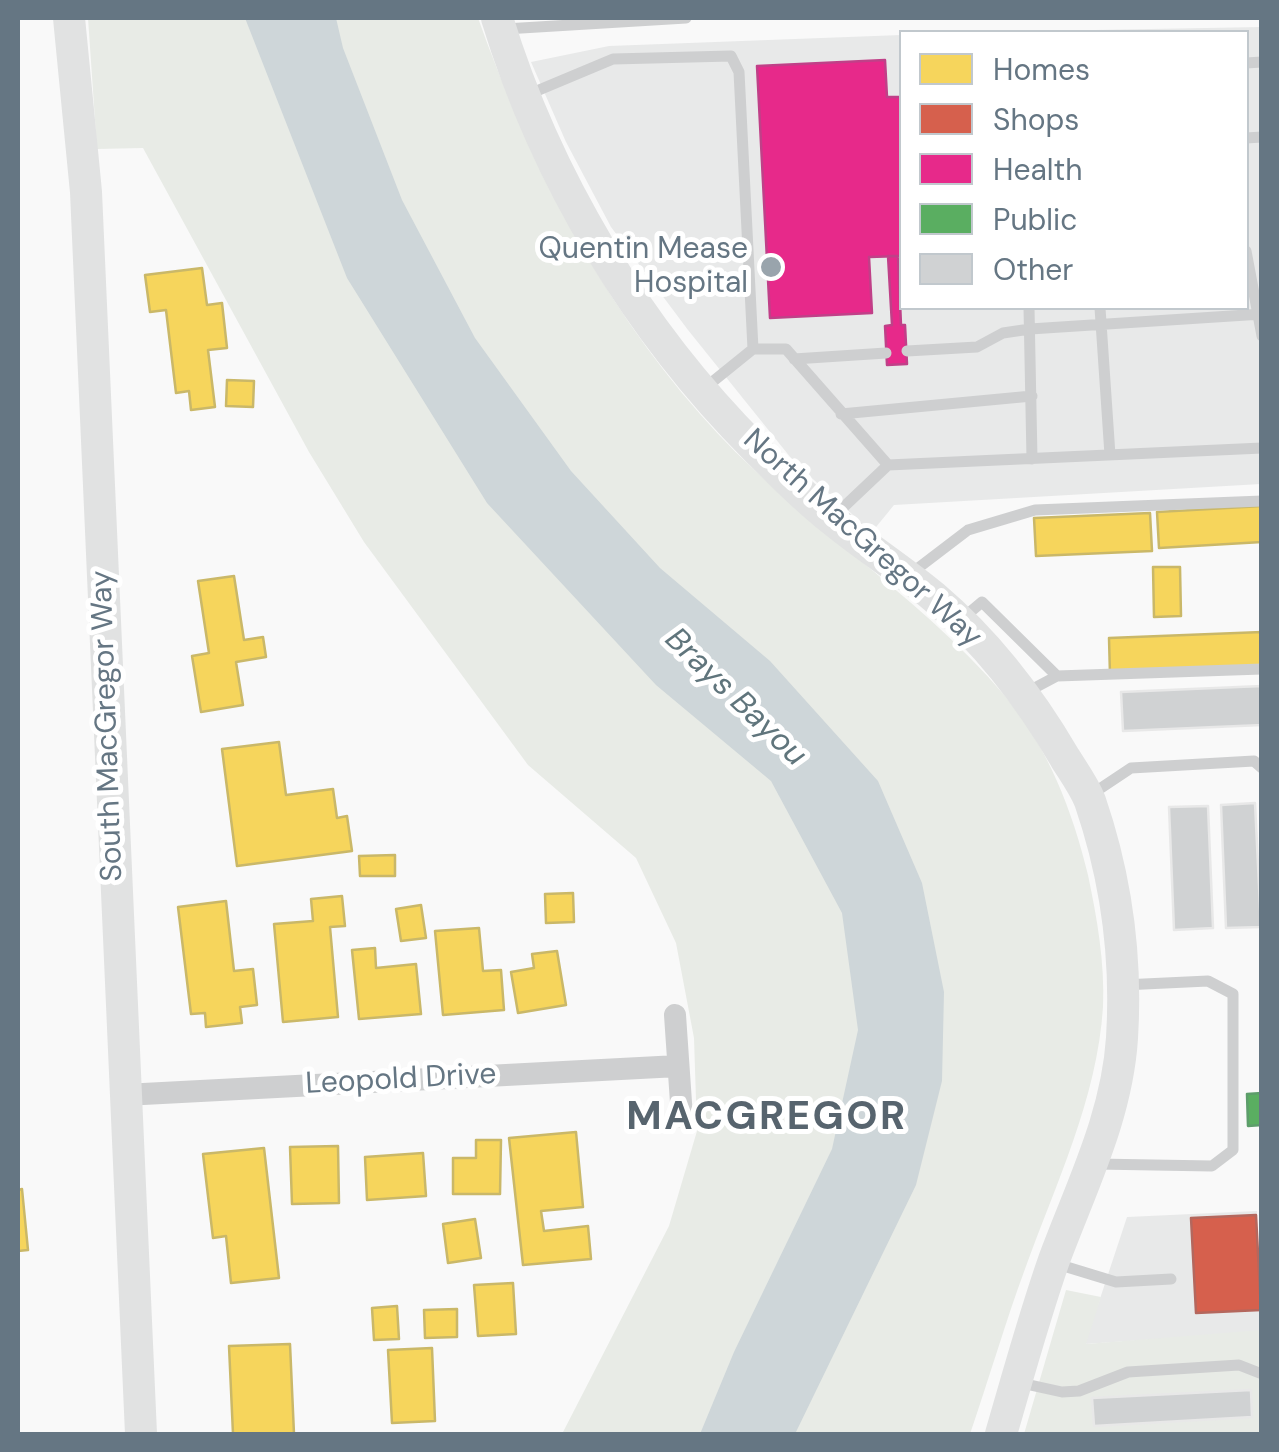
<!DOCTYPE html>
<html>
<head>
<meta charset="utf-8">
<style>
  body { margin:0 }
  #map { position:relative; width:1279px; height:1452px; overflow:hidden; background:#f9f9f9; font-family:"DM Sans",sans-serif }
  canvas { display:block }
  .frame { position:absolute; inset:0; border:20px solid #657683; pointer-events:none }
  .legend { position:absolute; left:899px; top:30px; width:350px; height:280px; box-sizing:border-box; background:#fff; border:2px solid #c1c8cd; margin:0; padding:12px 18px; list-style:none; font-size:30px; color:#657683 }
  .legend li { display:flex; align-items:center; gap:20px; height:50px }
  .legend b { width:50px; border:2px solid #c1c8cd }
</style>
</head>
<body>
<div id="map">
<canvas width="1279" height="1452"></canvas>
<div class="frame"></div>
<ul class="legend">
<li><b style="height:28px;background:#f6d55c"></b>Homes</li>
<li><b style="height:28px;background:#d6604d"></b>Shops</li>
<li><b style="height:28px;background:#e7298a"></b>Health</li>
<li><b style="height:28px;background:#5aae61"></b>Public</li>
<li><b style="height:28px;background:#d0d2d3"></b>Other</li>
</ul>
</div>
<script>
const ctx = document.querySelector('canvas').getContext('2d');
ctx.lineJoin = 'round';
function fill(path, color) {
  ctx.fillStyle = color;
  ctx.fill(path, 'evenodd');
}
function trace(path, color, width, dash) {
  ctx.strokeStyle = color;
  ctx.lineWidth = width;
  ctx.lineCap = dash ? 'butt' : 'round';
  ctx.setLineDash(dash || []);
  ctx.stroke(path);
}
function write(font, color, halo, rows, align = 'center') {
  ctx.font = font + ' "DM Sans",sans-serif';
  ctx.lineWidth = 10;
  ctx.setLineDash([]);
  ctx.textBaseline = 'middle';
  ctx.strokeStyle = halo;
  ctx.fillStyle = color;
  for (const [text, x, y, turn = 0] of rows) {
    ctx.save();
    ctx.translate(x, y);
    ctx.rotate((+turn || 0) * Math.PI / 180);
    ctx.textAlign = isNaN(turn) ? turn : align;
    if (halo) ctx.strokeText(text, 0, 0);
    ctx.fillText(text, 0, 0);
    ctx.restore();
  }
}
fill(new Path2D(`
  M1261 27V484L894 505 872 532 795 463 688 330 611 227 566 142 531 62 609 46 901 35 902 308H1246V32H983Z
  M1257 1211 1261 1332 1085 1344 1127 1217Z`), '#e8e9e9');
fill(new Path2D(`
  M88 18H478C529 161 599 299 700 414 791 519 915 589 1005 696 1047 745 1073 812 1088 875 1097 918 1105 963 1103 1007 1097 1099 1056 1183 1025 1269 1005 1323 989 1379 970 1434H562L669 1226 697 1131 694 1038 676 943 636 858 528 765 364 542 309 452 143 148 97 149Z
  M1066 1290 1101 1297 1086 1344 1261 1330V1434H1024Z`), '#e8ebe6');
fill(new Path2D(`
  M245 18H336L343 48 402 200 475 338 571 471 660 568 770 661 878 781 922 883 944 992 942 1081 916 1185 795 1434H700L734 1352 832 1149 858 1030 842 913 771 781 656 685 487 503 347 278Z`), '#ced6d9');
const homes = new Path2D(`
  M202 268 207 305 222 303 227 348 208 350 215 407 191 410 189 391 176 393 166 310 150 312 145 275Z
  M227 380 254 381 253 407 226 406Z
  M1262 506V542L1159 548 1157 512Z
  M1150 513 1152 551 1036 556 1034 518Z
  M1153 567H1180L1181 616 1154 617Z
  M234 576 244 640 263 637 266 657 236 662 243 705 201 712 192 656 209 653 198 581Z
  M1262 632V669L1110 675 1109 638Z
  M279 742 286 795 333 789 337 818 347 816 352 851 237 866 222 749Z
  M395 855V876H360L359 856Z
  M573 893 574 922 546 923 545 894Z
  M342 896 345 926 330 927 338 1017 283 1022 274 924 313 921 311 899Z
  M226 901 234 971 253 969 257 1005 240 1007 242 1023 206 1027 205 1013 191 1014 178 907Z
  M421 905 426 938 401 941 396 909Z
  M479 928 483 971 501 970 504 1010 443 1015 435 931Z
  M375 948 376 968 416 964 421 1014 359 1019 352 950Z
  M557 951 566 1005 518 1013 511 972 534 968 532 954Z
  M576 1132 583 1207 541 1211 544 1231 588 1226 591 1259 523 1265 509 1138Z
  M476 1140H501L500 1194H453V1158H476Z
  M338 1146 339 1203 292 1204 290 1147Z
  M264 1148 279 1278 231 1283 226 1236 213 1238 203 1154Z
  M423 1153 426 1196 367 1200 365 1157Z
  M22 1189 28 1250 18 1251V1190Z
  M475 1219 481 1258 448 1263 443 1224Z
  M513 1283 516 1334 478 1336 474 1285Z
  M397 1306 399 1339 374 1340 372 1308Z
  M457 1309V1337L425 1338 424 1310Z
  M290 1344 294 1434H233L229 1346Z
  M432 1348 435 1421 392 1423 388 1350Z`);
fill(homes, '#f6d55c');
trace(homes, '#cab868', 2.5);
const shops = new Path2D(`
  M1256 1215 1261 1310 1196 1313 1191 1218Z`);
fill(shops, '#d6604d');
trace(shops, '#b4675d', 2.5);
const health = new Path2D(`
  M885 60 887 97H902V256L869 257 872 313 770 318 757 66Z
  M888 256H898L901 325H905L907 364 887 365 885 326 892 325Z`);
fill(health, '#e7298a');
trace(health, '#c04088', 2.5);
const public = new Path2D(`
  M1262 1093V1125L1248 1126 1247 1094Z`);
fill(public, '#5aae61');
trace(public, '#5d9d6b', 2.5);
const building = new Path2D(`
  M1262 686V725L1123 731 1121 692Z
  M1255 803 1261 927 1226 928 1221 805Z
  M1208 806 1213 928 1174 930 1169 807Z
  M1251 1390 1252 1417 1094 1426 1092 1398Z`);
fill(building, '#d0d2d3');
trace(building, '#e8e8e8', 2.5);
trace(new Path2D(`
  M505 29 686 18
  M1246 63 1262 62
  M527 95 613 59 731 56 739 72 753 349
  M1246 138 1262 137
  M1246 251 1262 336
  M1029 308 1032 459
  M1100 308 1110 455
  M907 351 977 347 1003 333 1030 329 1262 314
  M794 359 886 353
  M706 387 753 349H786L888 465
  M841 414 1032 396
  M832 518 888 465 1262 448
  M909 575 968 530 1035 510 1262 501
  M963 618 982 602 1057 676
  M1025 693 1057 676 1262 669
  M1092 794 1131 768 1254 761 1262 768
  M1096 1164 1212 1166 1233 1150V994L1208 981 1123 985
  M1057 1264 1116 1282 1171 1279
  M1021 1383 1062 1392 1079 1391 1128 1372 1239 1365 1262 1374`), '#cecfd0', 11);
trace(new Path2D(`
  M675 1015 682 1117
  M124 1095 678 1066`), '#cecfd0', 22);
trace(new Path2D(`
  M69 18 86 192 141 1434
  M497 18C546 178 637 330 756 449 781 474 807 500 835 522 867 548 903 571 934 597 987 642 1030 698 1065 758 1073 771 1084 786 1090 801 1116 877 1127 958 1122 1038 1117 1117 1081 1187 1054 1260 1034 1317 1018 1376 1001 1434`), '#e1e2e2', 32);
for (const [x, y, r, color] of [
  [771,267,12,"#99a4ac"]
]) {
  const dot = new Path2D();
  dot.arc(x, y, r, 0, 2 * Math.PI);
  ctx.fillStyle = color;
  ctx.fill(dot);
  trace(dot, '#fff', 4);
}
write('30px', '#657683', '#fff', [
  ["Quentin Mease",748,250],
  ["Hospital",748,284]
], 'right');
write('30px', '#657683', '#fff', [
  ["North MacGregor Way",862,539,42],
  ["South MacGregor Way",108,726,-92],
  ["Leopold Drive",401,1080,-3]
]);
write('italic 32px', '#60757c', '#fff', [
  ["Brays Bayou",735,698,44]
]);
ctx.letterSpacing = '2.5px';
write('bold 40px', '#57646e', '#fff', [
  ["MACGREGOR",767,1119]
]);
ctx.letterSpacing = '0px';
</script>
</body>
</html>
